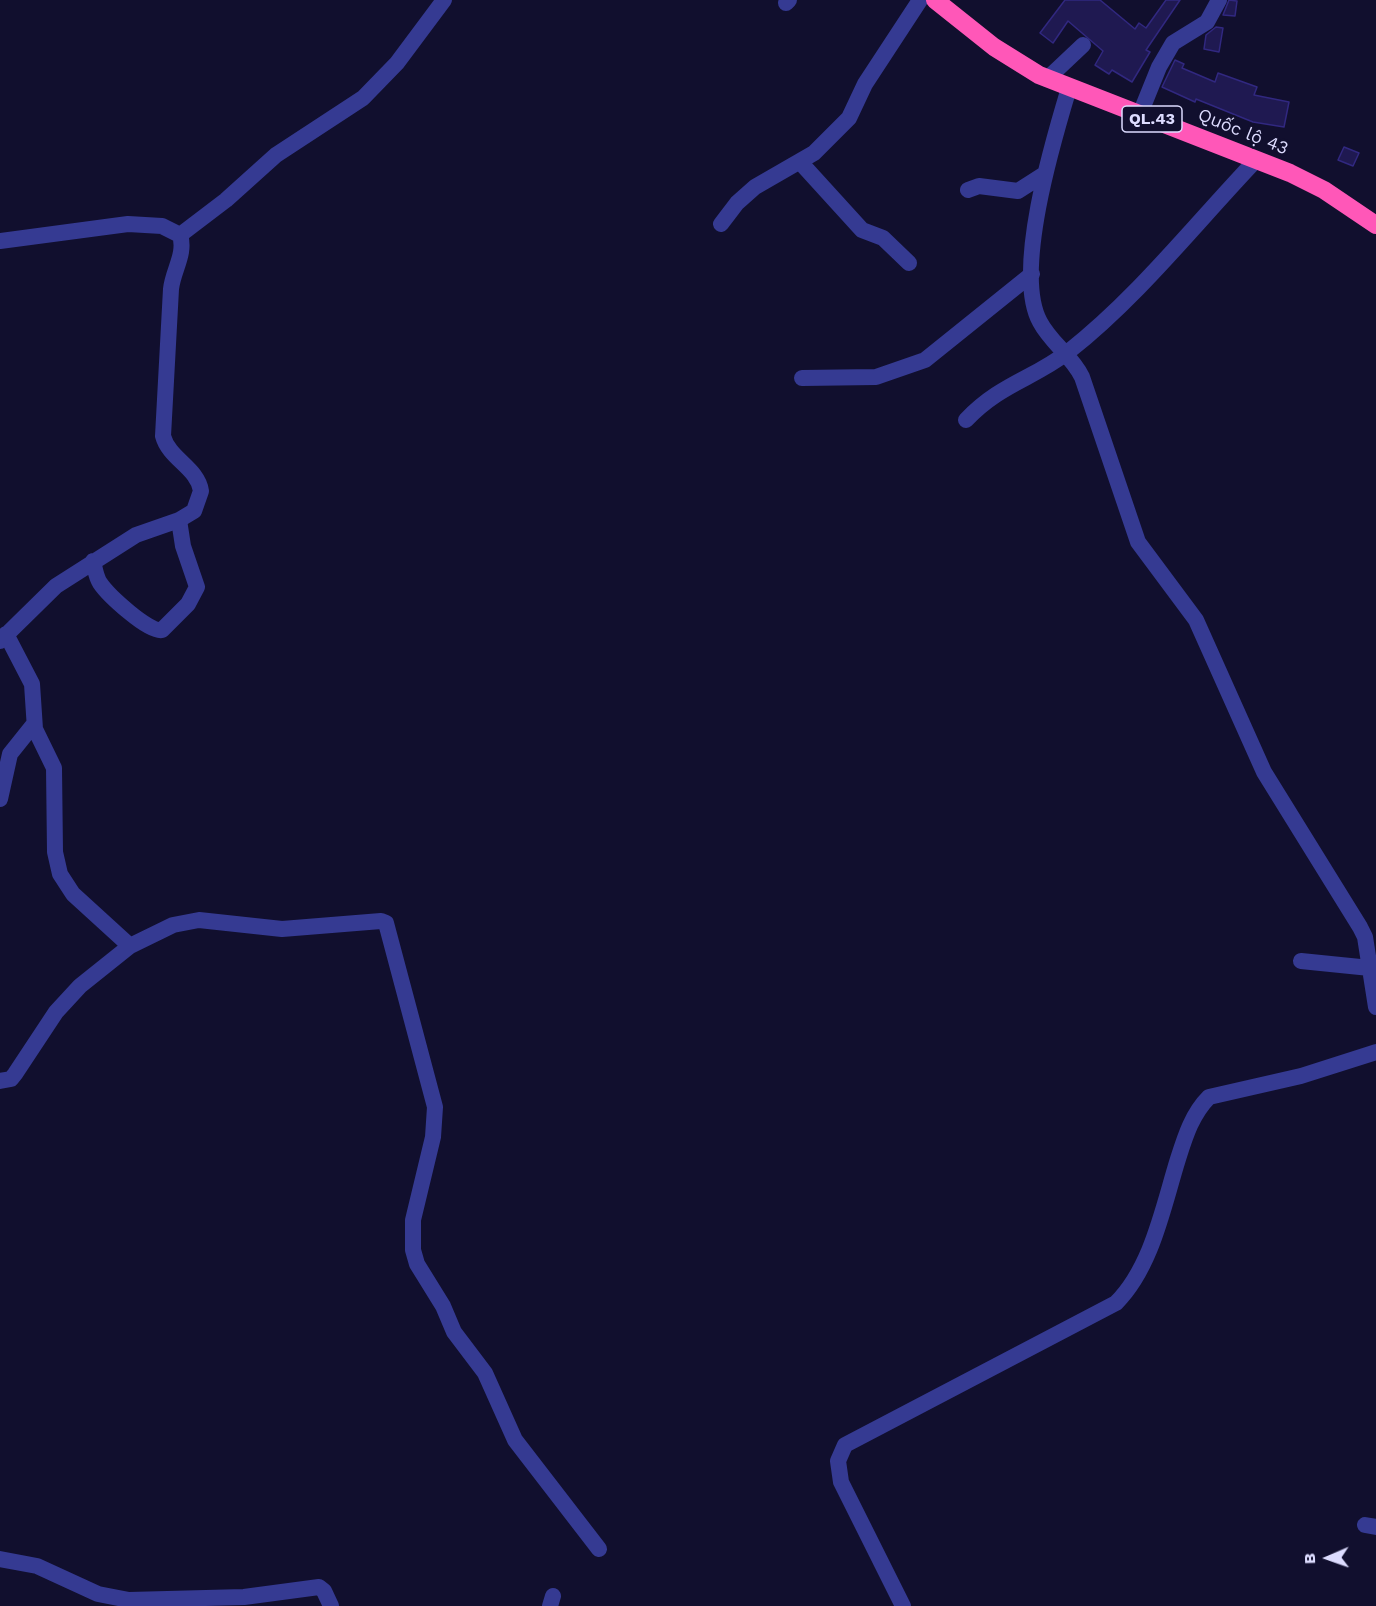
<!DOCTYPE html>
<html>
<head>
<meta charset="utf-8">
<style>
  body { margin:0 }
  #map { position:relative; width:1376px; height:1606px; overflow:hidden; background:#110f2e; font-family:"Work Sans",sans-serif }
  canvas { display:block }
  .north { position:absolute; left:1298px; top:1528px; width:60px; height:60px; -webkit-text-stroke:4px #110f2e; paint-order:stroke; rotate:268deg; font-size:16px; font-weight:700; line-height:24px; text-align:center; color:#dddcff }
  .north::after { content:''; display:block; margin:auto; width:21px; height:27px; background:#dddcff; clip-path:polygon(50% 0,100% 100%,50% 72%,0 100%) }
</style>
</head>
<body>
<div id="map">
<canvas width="1376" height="1606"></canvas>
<div class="north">B</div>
</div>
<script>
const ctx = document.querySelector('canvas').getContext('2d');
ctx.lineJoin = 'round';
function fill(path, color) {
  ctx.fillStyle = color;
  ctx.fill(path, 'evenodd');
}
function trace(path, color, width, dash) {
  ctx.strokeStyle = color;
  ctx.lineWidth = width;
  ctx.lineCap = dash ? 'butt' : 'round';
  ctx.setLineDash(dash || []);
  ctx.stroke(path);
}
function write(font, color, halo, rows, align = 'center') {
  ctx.font = font + ' "Work Sans",sans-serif';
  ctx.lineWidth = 5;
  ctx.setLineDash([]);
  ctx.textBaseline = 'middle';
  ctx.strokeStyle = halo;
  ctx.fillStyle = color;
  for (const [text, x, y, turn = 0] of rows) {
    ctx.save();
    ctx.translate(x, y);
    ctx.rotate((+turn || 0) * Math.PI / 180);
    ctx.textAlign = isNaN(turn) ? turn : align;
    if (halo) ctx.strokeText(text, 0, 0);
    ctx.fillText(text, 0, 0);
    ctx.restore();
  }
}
const building = new Path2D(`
  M1065 0H1100L1135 29 1139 23 1146 28 1166 0H1180L1146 50 1150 52 1132 82 1112 70 1109 74 1095 65 1103 51 1068 21 1053 43 1040 33Z
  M1229 0 1237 1 1235 16 1223 15Z
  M1216 27 1223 28 1219 52 1204 49 1206 35Z
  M1175 60 1184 64 1182 68 1215 82 1218 73 1257 87 1254 95 1289 102 1284 127 1253 122 1196 99 1195 102 1162 87Z
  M1344 147 1359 153 1353 166 1338 160Z`);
fill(building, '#1f1951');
trace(building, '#312880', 1.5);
trace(new Path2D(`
  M786 3 789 0
  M1047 79 1083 45
  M1069 88C1053 141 1013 273 1040 322 1051 343 1072 356 1082 377L1138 542 1196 620 1264 772 1360 927 1365 937 1376 1007
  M1140 114 1159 67 1173 43 1207 22 1219 0
  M801 163 862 230 883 238 909 263
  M968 190 979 186 1018 191 1043 175
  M721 224 737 203 755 187 814 153 849 118 865 84 920 0
  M180 235 226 200 276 155 363 98 397 63 444 0
  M0 241 128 224 162 226 180 235C186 254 173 270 171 289L163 436C169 459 198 468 201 491L194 511 179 520 136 535 56 586 0 641
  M802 378 876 377 925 360 1032 274
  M966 420C1000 384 1033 379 1068 352 1138 297 1195 224 1256 160
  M93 561C95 569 96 577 100 583 108 595 149 633 162 630L188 604 197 587 183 546 179 520
  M6 634 32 684 35 729 54 768 55 852 60 874 73 894 130 946
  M0 799 10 754 34 724
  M1301 961 1370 968
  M0 1081 11 1079 15 1074 56 1012 80 986 130 946 173 925 199 920 282 929 381 921 386 923 435 1107 433 1137 413 1220V1250L417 1264 443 1306 454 1332 485 1373 515 1440 599 1549
  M1365 1525 1376 1527
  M0 1559 37 1566 98 1594 129 1600 244 1597 319 1587 324 1591 331 1606
  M550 1606 553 1596
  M903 1606 841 1482 838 1461 845 1445 1116 1303C1152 1267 1163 1207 1178 1159 1185 1137 1192 1114 1209 1097L1301 1076 1376 1052`), '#353a92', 16);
trace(new Path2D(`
  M935 0 994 47 1039 75 1290 173 1324 190 1376 225`), '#ff57b8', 18);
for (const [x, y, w] of [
  [1152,119,60]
]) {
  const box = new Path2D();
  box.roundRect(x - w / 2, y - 13, w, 26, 4.5);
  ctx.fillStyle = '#110f2e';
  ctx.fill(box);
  trace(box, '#dddcff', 1.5);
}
write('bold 16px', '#dddcff', null, [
  ["QL.43",1152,119]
]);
write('18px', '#dddcff', '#110f2e', [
  ["Quốc lộ 43",1243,132,22]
]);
</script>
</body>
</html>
